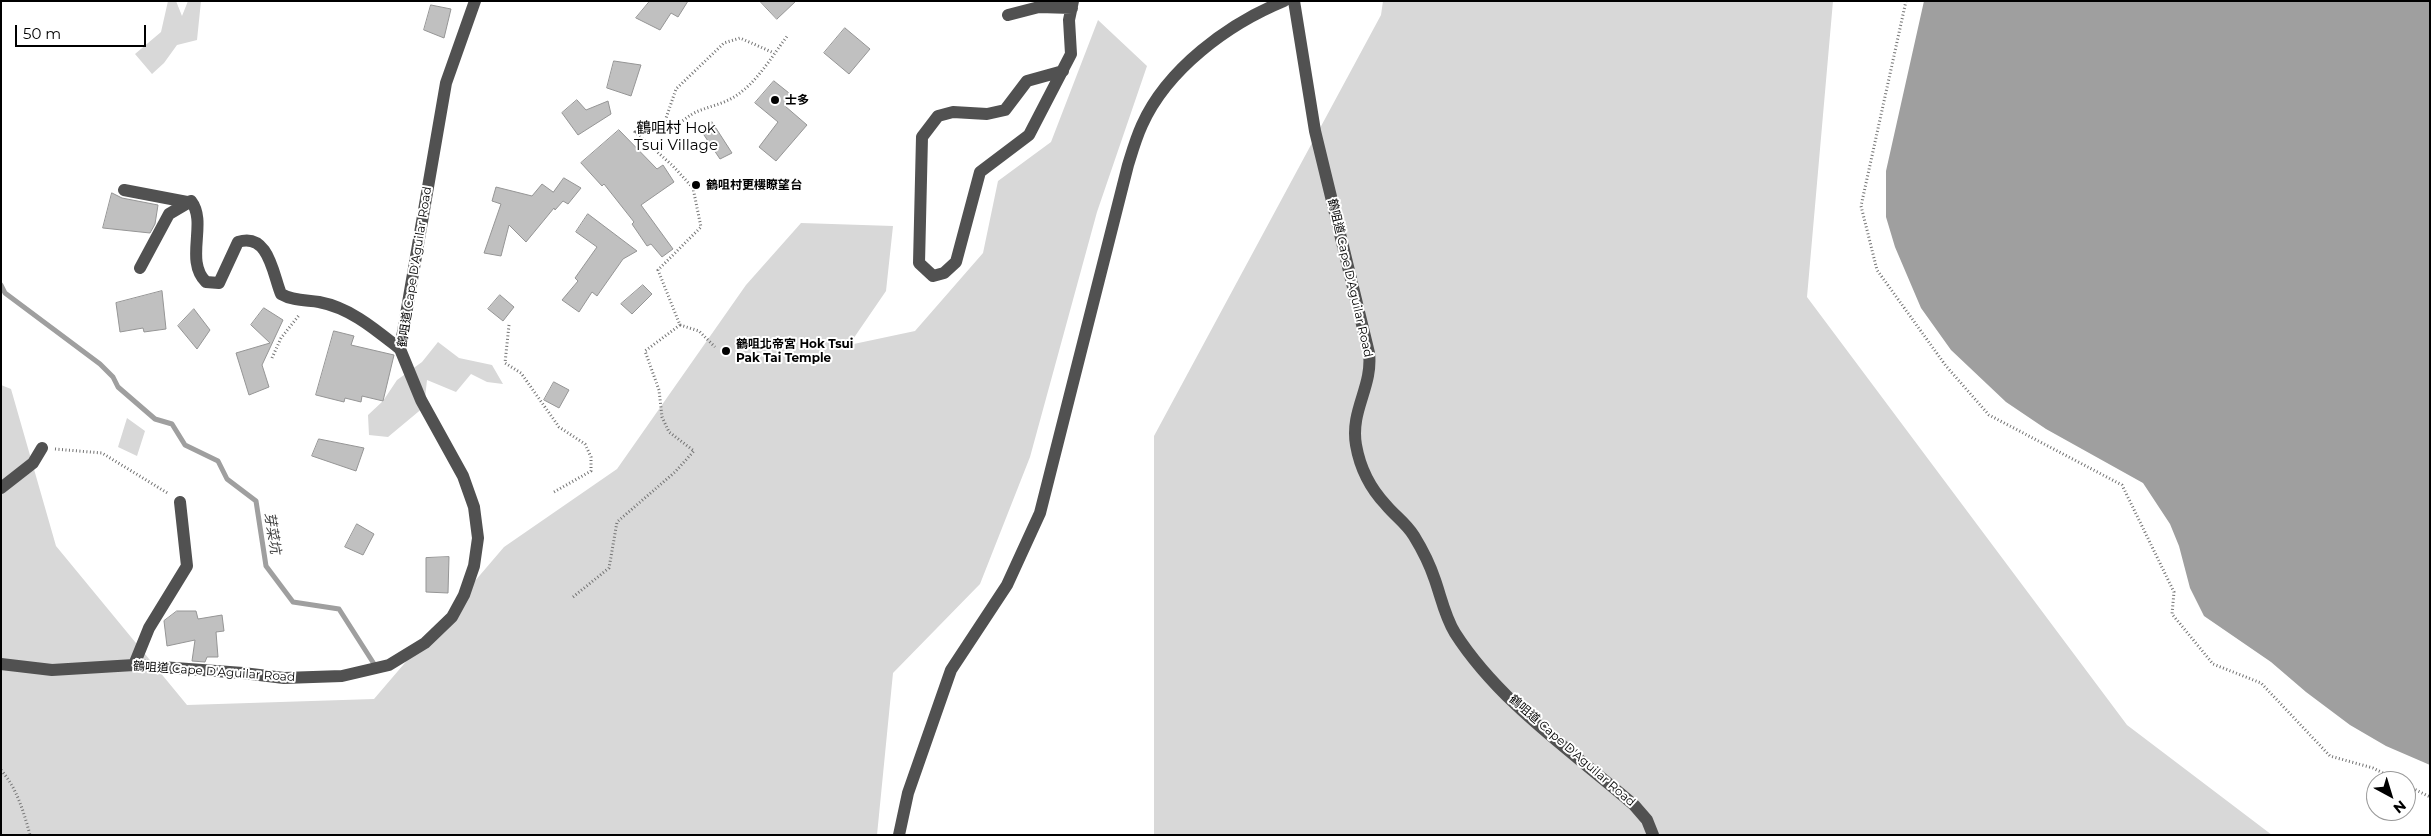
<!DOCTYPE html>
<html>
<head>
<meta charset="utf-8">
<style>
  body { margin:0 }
  #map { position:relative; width:2431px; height:836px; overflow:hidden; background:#fff; font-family:Montserrat,sans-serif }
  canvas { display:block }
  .frame { position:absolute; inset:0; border:2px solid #000; pointer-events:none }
  .north { position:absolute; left:2366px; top:771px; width:50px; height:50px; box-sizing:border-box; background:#fff; border:1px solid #999; border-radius:50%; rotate:141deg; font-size:14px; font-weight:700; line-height:20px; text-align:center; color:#000 }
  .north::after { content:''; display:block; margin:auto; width:18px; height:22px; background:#000; clip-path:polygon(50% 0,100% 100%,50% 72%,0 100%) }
  .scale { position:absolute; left:15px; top:25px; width:131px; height:22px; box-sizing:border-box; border:2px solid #000; border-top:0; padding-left:6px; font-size:15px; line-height:18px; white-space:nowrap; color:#000; -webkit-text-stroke:4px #fff; paint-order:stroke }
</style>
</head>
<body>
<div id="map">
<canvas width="2431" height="836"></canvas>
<div class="frame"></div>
<div class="north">N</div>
<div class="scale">50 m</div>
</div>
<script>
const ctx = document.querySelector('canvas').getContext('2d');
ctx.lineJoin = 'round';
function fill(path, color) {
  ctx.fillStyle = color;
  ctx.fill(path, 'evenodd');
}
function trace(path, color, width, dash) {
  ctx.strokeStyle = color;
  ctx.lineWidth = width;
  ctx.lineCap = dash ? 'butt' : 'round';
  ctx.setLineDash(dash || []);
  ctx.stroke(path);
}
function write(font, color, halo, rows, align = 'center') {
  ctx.font = font + ' Montserrat,"Noto Sans TC",sans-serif';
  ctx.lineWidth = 4;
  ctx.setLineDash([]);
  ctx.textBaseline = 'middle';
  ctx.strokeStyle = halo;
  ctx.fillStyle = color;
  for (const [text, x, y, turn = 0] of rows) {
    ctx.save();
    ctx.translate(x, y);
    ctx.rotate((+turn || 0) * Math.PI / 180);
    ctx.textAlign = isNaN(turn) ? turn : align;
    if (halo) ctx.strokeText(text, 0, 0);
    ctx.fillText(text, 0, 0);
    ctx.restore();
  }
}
fill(new Path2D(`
  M168 1H176L182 16 188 1H201L197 40 177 45 164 63 152 74 135 54 161 32Z
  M1383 1H1833L1807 297 2127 725 2272 835H1154V436L1381 15Z
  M1098 20 1147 66 1097 212 1030 457 980 584 893 673 877 835H1V385L11 389 56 546 187 705 374 699 504 547 617 469 746 285 801 223 893 226 886 291 849 345 915 331 983 253 998 181 1051 142Z
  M438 342 459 358 492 365 503 384 487 382 471 374 456 392 427 380 424 407 388 437 369 435 368 415 383 401 397 380 422 362Z
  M127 418 145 431 137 456 118 447Z`), '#d8d8d8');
fill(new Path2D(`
  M1924 1H2430V765L2386 746 2350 725 2306 692 2271 662 2204 616 2190 588 2179 546 2170 524 2143 483 2046 429 2006 402 1951 350 1921 308 1895 247 1886 217V171Z`), '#9f9f9f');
trace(new Path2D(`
  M1 285 5 293 100 364 113 377 118 387 155 419 172 424 185 445 218 461 227 479 256 501 266 566 293 602 339 609 376 667`), '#9f9f9f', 5);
const building = new Path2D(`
  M650 1H688L678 17 671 13 660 30 636 18Z
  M760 1H796L777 19Z
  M431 5 451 9 444 38 424 30Z
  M845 28 870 49 849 74 824 53Z
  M614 61 641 65 631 96 607 88Z
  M774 81 794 97 785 106 807 125 776 161 759 147 778 122 755 103Z
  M577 100 586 110 608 101 611 114 578 135 562 113Z
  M712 122 732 153 720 159 702 132Z
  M619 130 657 169 663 165 674 182 641 205 673 249 662 257 651 244 647 246 632 224 634 222 604 184 602 186 581 163Z
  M564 178 581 188 568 204 563 201 555 210 554 208 526 242 509 225 501 256 484 253 501 204 492 201 496 187 532 196 542 184 553 192Z
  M112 193 122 198 158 205 155 224 150 233 103 228Z
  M588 214 637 251 623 259 597 296 592 292 579 312 562 300 578 281 575 278 597 247 576 232Z
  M643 285 652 294 632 314 621 304Z
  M162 291 166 329 144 332 143 328 120 332 116 303Z
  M500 295 514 307 503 321 488 309Z
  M264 308 283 320 262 365 269 387 249 395 236 353 270 343 251 325Z
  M194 309 210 330 197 349 178 326Z
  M334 331 354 336 351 345 394 355 383 401 362 396 361 402 345 398 344 402 316 395Z
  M554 382 569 390 559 408 544 400Z
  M319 439 364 448 356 471 312 456Z
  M357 524 374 534 363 555 345 547Z
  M449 557 448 593 426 592V558Z
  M177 611H196L198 619 222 615 224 631 216 632 218 657H207L205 662 192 661 195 640 167 646 164 621Z`);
fill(building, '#c0c0c0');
trace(building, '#959595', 1);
trace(new Path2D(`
  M1906 1 1861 206 1877 270 1946 366 1989 415 2122 485 2174 592 2172 614 2213 664 2261 683 2330 756 2373 768 2399 781
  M663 127C683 124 679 122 694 113 706 107 721 105 734 97 757 83 772 56 788 35
  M509 325 505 363 521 373 559 427 585 444 591 457V471L554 492
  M680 325 699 331 715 347
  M272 358 281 338 300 314
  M55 449 102 453 169 494
  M573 597 609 568 617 522 675 472 694 451 669 432 662 417 659 390 645 351 680 325 658 270 701 227 693 188 673 166 635 132 663 127 676 89 724 43 740 38 774 53
  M1 770C17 788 24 813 30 835
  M2406 785 2430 797`), '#737373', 3, [1, 2.5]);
trace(new Path2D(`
  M1294 1 1315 131 1369 353C1373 387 1350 410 1356 445 1360 468 1370 488 1386 505 1395 516 1406 523 1414 536 1422 549 1430 565 1435 580 1441 597 1445 617 1455 633 1499 702 1573 752 1634 805L1647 820 1653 835
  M1008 15 1039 7 1072 8
  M1063 71 1027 81 1005 110 987 114 953 112 938 116 922 137 919 263 933 276 944 273 956 262 980 172 1029 135 1071 54 1069 20 1073 1
  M124 190 187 202
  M140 268 169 214 191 201C208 223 184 260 206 282L219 283 238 242C269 232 273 275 281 294 293 301 306 300 319 302 351 308 376 330 400 349
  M1 488 33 463 42 448
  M1 664 52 670 134 665 243 673 284 678 342 676 389 665 425 643 452 617 464 595 474 566 478 538 474 507 463 476 421 400 400 349 446 83 475 1
  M134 665 149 628 187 566 180 502
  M899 835 908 793 951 670 1007 585 1040 513 1128 165C1132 152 1136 138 1142 125 1167 69 1228 24 1284 1`), '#515151', 12);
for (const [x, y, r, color] of [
  [775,100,5,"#000"],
  [696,185,5,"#000"],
  [726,351,5,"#000"]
]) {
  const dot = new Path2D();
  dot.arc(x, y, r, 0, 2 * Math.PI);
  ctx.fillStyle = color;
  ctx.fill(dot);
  trace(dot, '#fff', 2);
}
write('bold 12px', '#000', '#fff', [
  ["士多",785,100],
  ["鶴咀村更樓瞭望台",706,185],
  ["鶴咀北帝宮 Hok Tsui",736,344],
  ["Pak Tai Temple",736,358]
], 'left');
write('12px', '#000', '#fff', [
  ["鶴咀道 Cape D'Aguilar Road",415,267,-81],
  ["鶴咀道 Cape D'Aguilar Road",1350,278,77],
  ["鶴咀道 Cape D'Aguilar Road",214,672,4],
  ["鶴咀道 Cape D'Aguilar Road",1572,751,41]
]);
write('italic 14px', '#404040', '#fff', [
  ["芽菜坑",272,533,81]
]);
write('15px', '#000', '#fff', [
  ["鶴咀村 Hok",676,129],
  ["Tsui Village",676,146]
]);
</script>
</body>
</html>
